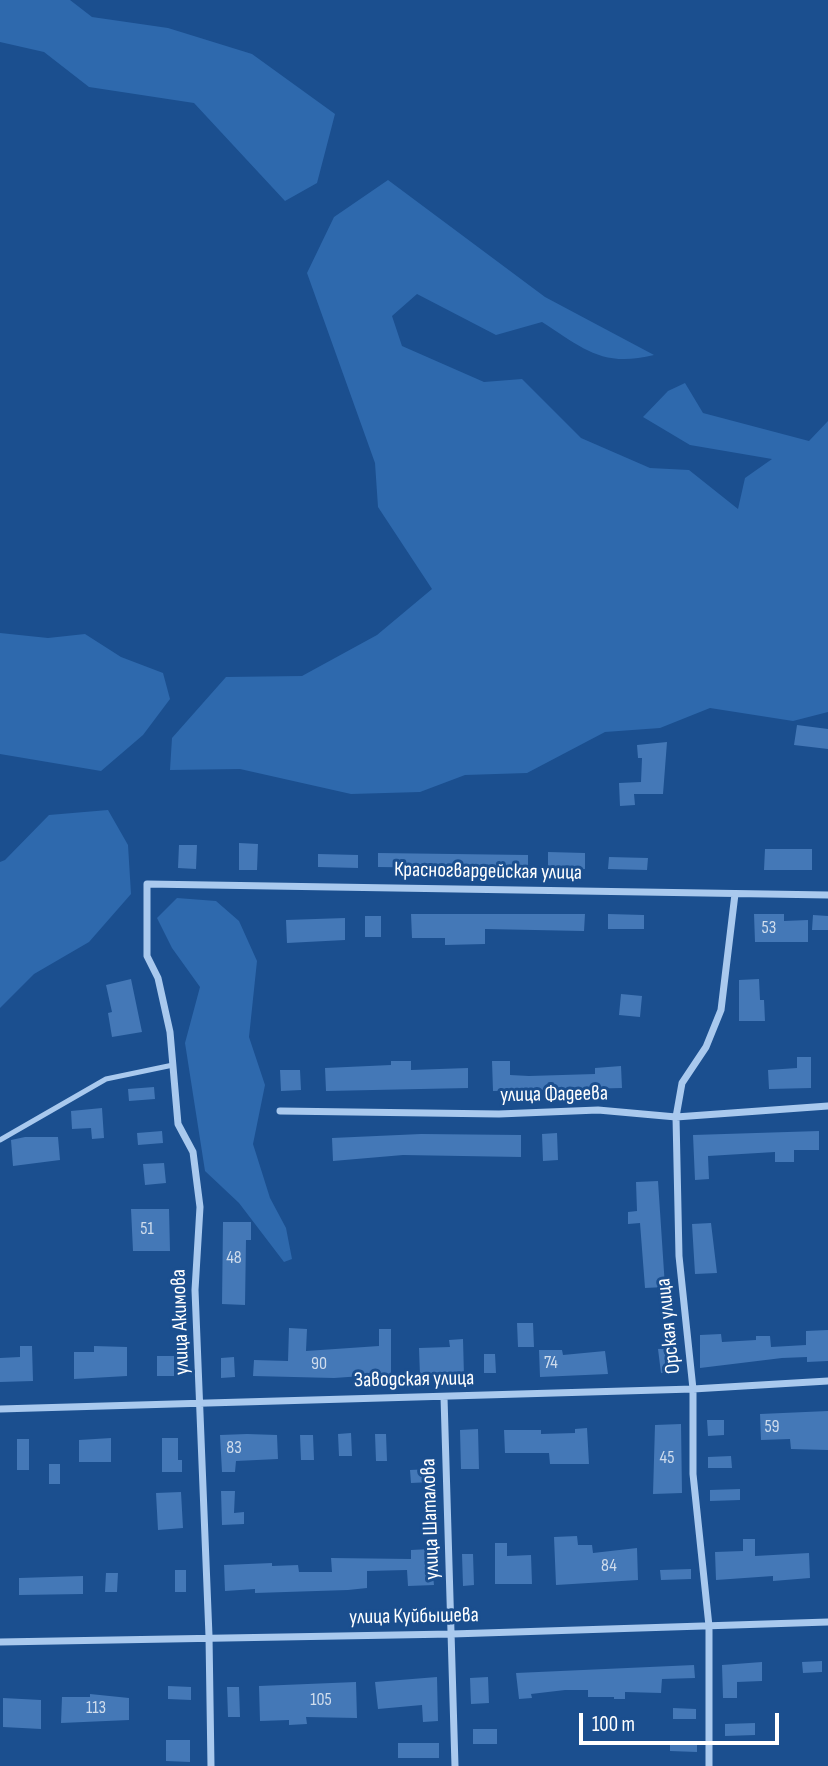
<!DOCTYPE html>
<html>
<head>
<meta charset="utf-8">
<style>
  body { margin:0 }
  #map { position:relative; width:828px; height:1766px; overflow:hidden; background:#1b4f8f; font-family:"Sofia Sans Condensed",sans-serif }
  canvas { display:block }
  .scale { position:absolute; left:579px; top:1713px; width:200px; height:32px; box-sizing:border-box; border:4px solid #fff; border-top:0; padding-left:9px; font-size:21px; line-height:24px; white-space:nowrap; color:#fff; -webkit-text-stroke:5px #1b4f8f; paint-order:stroke }
</style>
</head>
<body>
<div id="map">
<canvas width="828" height="1766"></canvas>
<div class="scale">100 m</div>
</div>
<script>
const ctx = document.querySelector('canvas').getContext('2d');
ctx.lineJoin = 'round';
function fill(path, color) {
  ctx.fillStyle = color;
  ctx.fill(path, 'evenodd');
}
function trace(path, color, width, dash) {
  ctx.strokeStyle = color;
  ctx.lineWidth = width;
  ctx.lineCap = dash ? 'butt' : 'round';
  ctx.setLineDash(dash || []);
  ctx.stroke(path);
}
function write(font, color, halo, rows, align = 'center') {
  ctx.font = font + ' "Sofia Sans Condensed",sans-serif';
  ctx.lineWidth = 6;
  ctx.setLineDash([]);
  ctx.textBaseline = 'middle';
  ctx.strokeStyle = halo;
  ctx.fillStyle = color;
  for (const [text, x, y, turn = 0] of rows) {
    ctx.save();
    ctx.translate(x, y);
    ctx.rotate((+turn || 0) * Math.PI / 180);
    ctx.textAlign = isNaN(turn) ? turn : align;
    if (halo) ctx.strokeText(text, 0, 0);
    ctx.fillText(text, 0, 0);
    ctx.restore();
  }
}
fill(new Path2D(`
  M0 0H70L92 17 168 28 252 54 335 114 317 183 285 201 194 103 89 87 44 52 0 42Z
  M388 180 545 297 654 355C602 368 583 348 542 322L496 335 417 294 392 316 402 346 484 382 522 379 581 438 650 468 689 470 738 509 745 478 772 459 690 445 643 417 668 391 685 383 703 413 809 441 828 421V712L793 721 710 708 660 728 605 732 527 773 465 775 420 792 351 794 240 769 170 770 172 738 226 677 302 676 377 635 432 589 378 507 375 463 307 273 334 217Z
  M0 633 48 638 85 634 121 657 163 673 170 699 143 735 101 771 0 754Z
  M108 810 128 845 131 894 89 942 34 974 0 1008V862L5 860 49 815Z
  M177 898 216 901 239 921 257 961 249 1037 265 1085 253 1144 270 1198 286 1228 292 1259 284 1262 239 1203 205 1171 185 1043 200 987 172 948 157 918Z`), '#2e69ad');
fill(new Path2D(`
  M797 725 828 729V749L794 745Z
  M667 742 663 794H634L635 805 620 806 619 783 641 782 642 758H638L637 745Z
  M239 843 258 844 257 870H239Z
  M179 845H197L196 869 178 868Z
  M765 849H812V870H764Z
  M548 852 585 853V869L548 868Z
  M378 853 528 855V869L378 867Z
  M318 854 358 855V868L318 867Z
  M609 857 648 858 647 870 608 869Z
  M411 914H585L584 931 485 929V944L445 945V938H412Z
  M608 914 644 915V929H608Z
  M754 914H784V921L808 920V942H755Z
  M813 915 828 916V930H812Z
  M365 916H381V937H365Z
  M345 918V940L287 943 286 920Z
  M131 979 142 1032 112 1037 108 1013 112 1012 106 985Z
  M759 979 760 1000H764L765 1021H739V980Z
  M621 994 642 996 640 1017 619 1015Z
  M797 1057H811V1088L769 1089 768 1070 797 1068Z
  M391 1061H411V1070L468 1068V1088L326 1091 325 1068 391 1065Z
  M492 1061H510V1075L529 1076 595 1074V1068L621 1066 622 1088 493 1091Z
  M280 1070H300L301 1090 281 1091Z
  M154 1087 155 1099 129 1101 128 1089Z
  M102 1108 104 1138 92 1139 91 1128 72 1129 71 1111Z
  M162 1131 163 1143 138 1145 137 1133Z
  M819 1131V1150H794V1162H775V1152L708 1156 709 1179 695 1180 693 1135Z
  M557 1133 558 1160 543 1161 542 1134Z
  M421 1134 521 1135V1157L403 1155 333 1161 332 1138Z
  M25 1137H58L60 1160 13 1166 11 1140Z
  M164 1163 166 1183 145 1185 143 1164Z
  M658 1181 665 1287 645 1288 640 1223 628 1224V1212L637 1211 636 1182Z
  M131 1209H169L170 1251H133Z
  M223 1222H251V1240H246L245 1305 222 1304Z
  M711 1223 717 1273 695 1274 692 1224Z
  M517 1323H533L534 1347H518Z
  M289 1328 307 1329 306 1351 379 1346V1329H391V1374L334 1378 253 1376 254 1360 288 1361Z
  M828 1330V1361L807 1362V1357L782 1358 700 1368V1335L721 1334 722 1342 756 1340V1336H770L771 1347 806 1345V1331Z
  M463 1339 464 1376H420L419 1348 450 1347 449 1340Z
  M20 1346H32L33 1381 0 1382V1358L20 1357Z
  M94 1346 127 1347V1376L74 1379V1352H94Z
  M671 1348 674 1371 661 1373 658 1349Z
  M539 1350H562L563 1355 605 1351 608 1374 540 1377Z
  M484 1354H495L496 1373H484Z
  M157 1356H174V1376H157Z
  M234 1357 235 1377 221 1378V1358Z
  M828 1411V1450L791 1449 790 1439 761 1440 760 1414Z
  M707 1420H724V1435L708 1436Z
  M681 1424 682 1493 653 1494 655 1425Z
  M587 1428 589 1464H550L549 1453H505L504 1430H541V1434L575 1433V1429Z
  M478 1429 479 1469H461L460 1430Z
  M351 1433 352 1456H339L338 1434Z
  M247 1434 277 1435 278 1459 236 1461 235 1472H222L220 1435Z
  M375 1434H386L387 1461H376Z
  M300 1435H313L314 1460H301Z
  M111 1438V1462H79V1440Z
  M162 1438H178V1460H182V1472H162Z
  M17 1439H29V1470H17Z
  M731 1456 732 1468H708V1457Z
  M49 1464H60V1484H49Z
  M431 1469 432 1482 411 1483 410 1470Z
  M740 1489V1500L710 1501V1490Z
  M221 1491H235L234 1513 244 1512V1524L222 1525Z
  M181 1492 183 1528 158 1530 156 1493Z
  M577 1536 578 1545H592L593 1553 637 1548 638 1580 556 1585 554 1537Z
  M743 1539H755V1556L809 1553 810 1578 773 1581V1576L716 1580 715 1552 743 1551Z
  M495 1543H507V1556L531 1555 532 1584H495Z
  M430 1549 434 1585 408 1586 407 1570 367 1571V1588L348 1590 255 1593V1589L225 1591 224 1565 272 1563V1566L298 1565 299 1572H332L331 1558 411 1559V1550Z
  M462 1554H473L474 1585 463 1586Z
  M691 1569V1579L661 1580 660 1570Z
  M175 1570H186V1592H175Z
  M106 1573H118L117 1592H105Z
  M83 1576V1594L19 1595V1578Z
  M822 1661V1672L803 1673 802 1662Z
  M762 1662V1681L737 1682V1698H723L722 1665Z
  M694 1665 695 1678 662 1679 661 1693 625 1692V1699H614V1697H588V1690H565L531 1694 532 1698 519 1699 516 1673Z
  M437 1677 438 1721 423 1722 422 1705 378 1709 375 1682Z
  M488 1677 489 1703 471 1704 470 1678Z
  M356 1682 357 1718 306 1717 307 1724 289 1725V1720L260 1721 259 1686Z
  M168 1686 191 1687V1700L168 1699Z
  M227 1687H239L240 1717H228Z
  M90 1694 129 1698V1720L61 1723 62 1697H90Z
  M3 1698 41 1700V1729L3 1727Z
  M673 1708 696 1709V1719H673Z
  M755 1723V1735L725 1736V1724Z
  M473 1729H497V1744H473Z
  M166 1740H190V1762L166 1761Z
  M670 1741H697V1752L670 1751Z
  M398 1743H439V1758H398Z`), '#4478b7');
trace(new Path2D(`
  M0 1140 106 1079 173 1065`), '#a9c9ee', 5);
trace(new Path2D(`
  M280 1111 499 1114 598 1110 676 1117 828 1106
  M444 1397 455 1766
  M0 1409 693 1389 828 1381
  M0 1642 452 1634 828 1622
  M211 1766 209 1636 195 1290 200 1207 193 1152 178 1124 170 1032 158 978 147 956V884L828 895
  M709 1766V1626L693 1474V1389L679 1256 676 1117 682 1083 706 1047 721 1010 735 894`), '#a9c9ee', 7);
write('18px', '#d0dded', null, [
  ["53",769,928],
  ["51",147,1229],
  ["48",234,1258],
  ["74",551,1363],
  ["90",319,1364],
  ["59",772,1427],
  ["83",234,1448],
  ["45",667,1458],
  ["84",609,1566],
  ["105",321,1700],
  ["113",96,1708]
]);
write('21px', '#fff', '#1b4f8f', [
  ["Красногвардейская улица",488,872,1],
  ["улица Фадеева",554,1095,-1],
  ["улица Акимова",181,1322,-92],
  ["Орская улица",669,1326,-96],
  ["Заводская улица",414,1380,-1],
  ["улица Шаталова",431,1519,-92],
  ["улица Куйбышева",414,1617,-1]
]);
</script>
</body>
</html>
